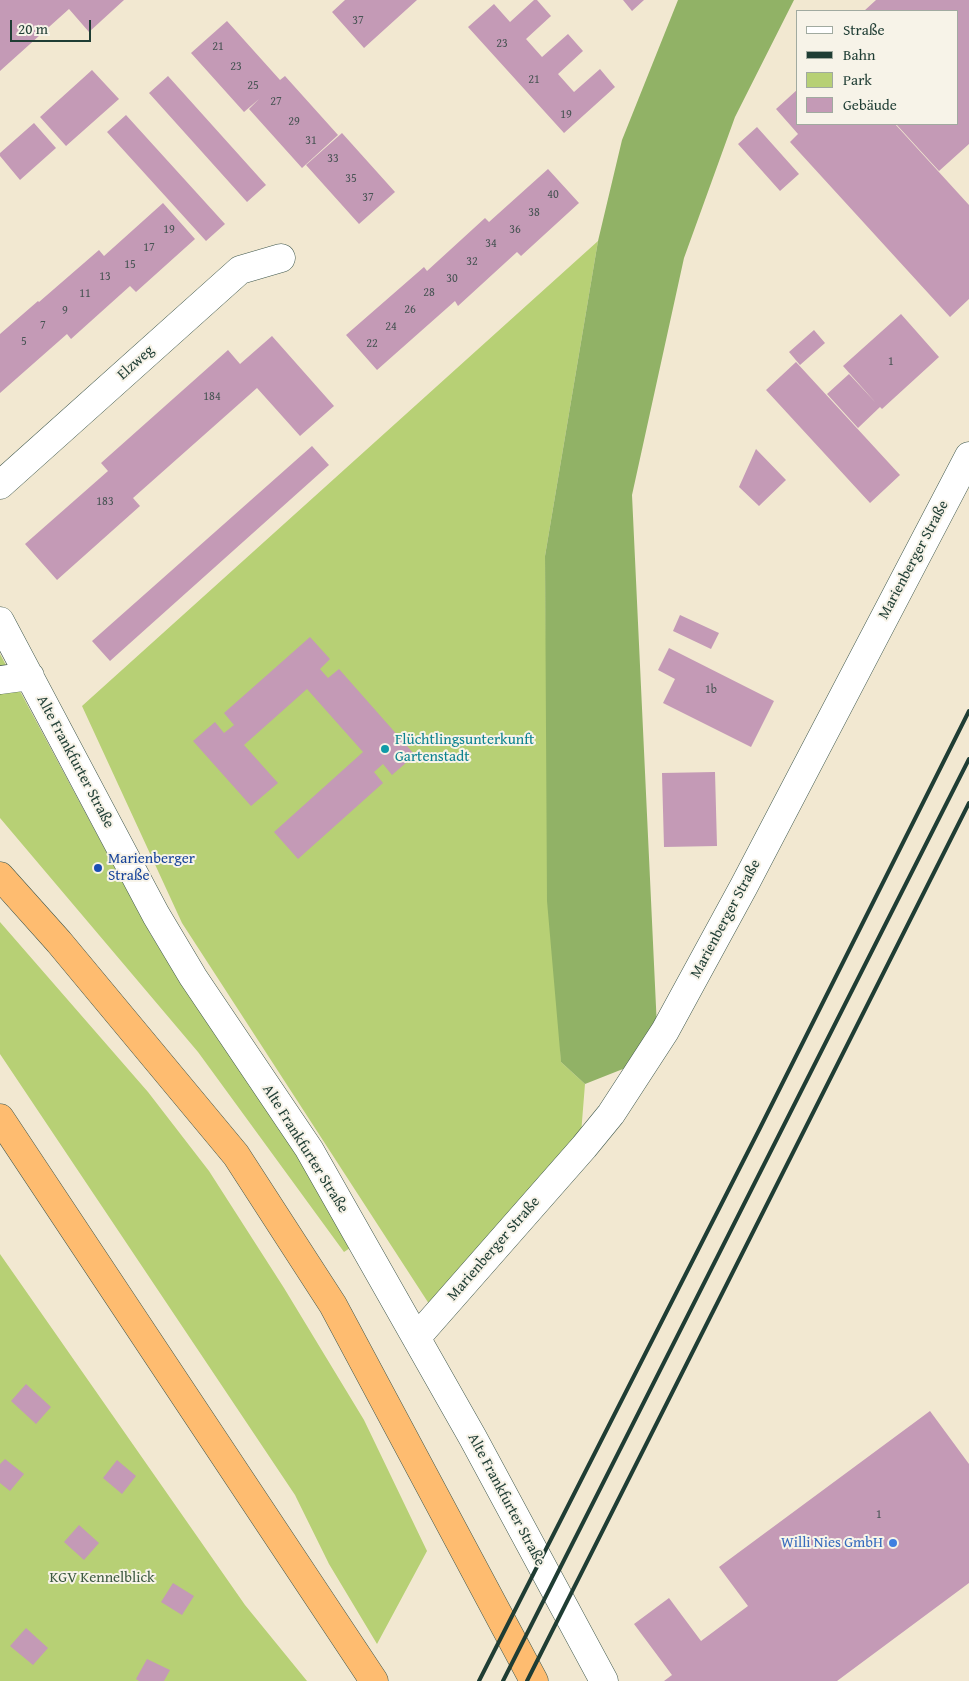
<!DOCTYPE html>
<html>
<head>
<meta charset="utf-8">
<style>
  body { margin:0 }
  #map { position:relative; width:969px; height:1681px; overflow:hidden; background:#f2e8d1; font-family:"Gentium Book Plus",serif }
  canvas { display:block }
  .legend { position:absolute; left:796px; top:10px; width:162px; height:115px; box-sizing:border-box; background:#f7f3e8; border:1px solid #a1aaa0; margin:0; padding:6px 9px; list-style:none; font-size:15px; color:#1f3d34 }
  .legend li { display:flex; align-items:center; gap:10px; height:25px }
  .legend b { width:25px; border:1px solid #a1aaa0 }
  .scale { position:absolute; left:10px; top:20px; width:81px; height:22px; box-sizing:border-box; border:2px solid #1f3d34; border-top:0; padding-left:6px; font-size:15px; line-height:18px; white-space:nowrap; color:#1f3d34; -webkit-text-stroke:4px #f7f3e8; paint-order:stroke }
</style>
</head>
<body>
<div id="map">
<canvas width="969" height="1681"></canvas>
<ul class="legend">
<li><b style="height:6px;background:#fff"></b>Straße</li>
<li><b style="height:6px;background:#1f3d34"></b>Bahn</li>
<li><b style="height:14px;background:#b7d075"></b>Park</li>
<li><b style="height:14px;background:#c49ab6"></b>Gebäude</li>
</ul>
<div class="scale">20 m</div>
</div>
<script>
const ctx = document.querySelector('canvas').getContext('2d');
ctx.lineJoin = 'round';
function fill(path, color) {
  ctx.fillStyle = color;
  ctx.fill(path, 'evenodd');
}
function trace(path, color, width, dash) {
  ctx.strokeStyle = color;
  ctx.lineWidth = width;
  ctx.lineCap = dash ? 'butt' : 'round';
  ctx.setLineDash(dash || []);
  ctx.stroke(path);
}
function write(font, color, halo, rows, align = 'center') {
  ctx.font = font + ' "Gentium Book Plus",serif';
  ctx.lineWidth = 4;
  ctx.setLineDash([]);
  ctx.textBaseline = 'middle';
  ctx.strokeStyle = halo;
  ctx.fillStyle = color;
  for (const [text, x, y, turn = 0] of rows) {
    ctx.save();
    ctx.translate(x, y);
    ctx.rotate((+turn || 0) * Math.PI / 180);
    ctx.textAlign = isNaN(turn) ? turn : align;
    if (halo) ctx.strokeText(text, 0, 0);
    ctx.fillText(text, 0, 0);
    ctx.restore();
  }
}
fill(new Path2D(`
  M598 241 545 556 547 723 561 1062 585 1084 581 1134 433 1310 182 923 82 706Z
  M0 654 150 933 182 985 302 1163 350 1248 344 1252 198 1052 0 818Z
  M0 922 148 1092 209 1171 284 1288 364 1420 427 1551 377 1644 329 1564 295 1495 0 1054Z
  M0 1254 245 1605 307 1681H0Z`), '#b7d075');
fill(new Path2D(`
  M678 0H794L735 117 684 258 632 495 657 1028 633 1065 585 1084 561 1062 547 901 545 556 598 241 622 140Z`), '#91b266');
fill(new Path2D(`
  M0 0H124L89 32 69 9 0 71Z
  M345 0H417L364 48 332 12Z
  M534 0H537L551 16 526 39 542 57 568 34 583 51 558 74 574 92 600 69 615 87 564 133 468 27 494 4 510 22Z
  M623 0H644L632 11Z
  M876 0H969V144L939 171 896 124H958V11H864Z
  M227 21 280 80 285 76 338 135 302 168 249 109 259 99 244 112 191 53Z
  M92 70 119 99 66 146 40 117Z
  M168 76 266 185 247 202 149 93Z
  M798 89V124H895L969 205V299L950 317 790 142 798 134 776 109Z
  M126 115 225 224 206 241 107 132Z
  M34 123 56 148 20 180 0 156V153Z
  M757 127 799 174 780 191 738 144Z
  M342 133 395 192 359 224 306 165Z
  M548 169 579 203 521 256 517 252 458 306 455 301 377 370 346 335 424 267 427 271 485 218 489 222Z
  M163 203 195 239 136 292 130 286 71 339 67 334 0 393V334L38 301 39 302 99 250 104 256Z
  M901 314 939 357 882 409 880 407 858 428 827 394 849 374 876 403 843 366Z
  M814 330 825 343 800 365 789 352Z
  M272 336 334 406 300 436 257 388 133 498 140 506 57 580 25 544 108 471 101 463 228 350 240 364Z
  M796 362 900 475 870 503 766 390Z
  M312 446 329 465 110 661 92 641Z
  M756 449 786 480 759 506 739 487Z
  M680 615 719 633 711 649 673 631Z
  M310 637 330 659 320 669 328 678 339 669 415 755 392 775 383 764 374 772 383 783 298 859 274 832 363 752 307 689 244 745 278 783 251 806 193 741 215 722 224 733 234 725 224 713Z
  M669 648 774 701 751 747 663 703 675 679 658 670Z
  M715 772 717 846 664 847 662 773Z
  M26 1384 51 1407 36 1424 11 1401Z
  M930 1411 969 1464V1583L837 1681H664L672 1675 634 1624 669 1598 701 1641 748 1606 719 1567Z
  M5 1459 24 1474 10 1491 0 1483V1464Z
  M117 1460 136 1476 122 1494 103 1478Z
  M79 1525 99 1543 84 1560 64 1542Z
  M173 1583 194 1596 182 1615 161 1602Z
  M26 1628 48 1648 33 1665 10 1646Z
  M147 1659 170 1670 164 1681H139L136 1679Z`), '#c49ab6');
const minor = new Path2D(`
  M0 485 240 270 281 258
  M0 621 156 915 193 977 309 1149 473 1438 604 1681
  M0 680 30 676
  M417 1337 584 1147 611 1114 665 1031 744 886 969 456`);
const highway = new Path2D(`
  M0 876 59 942 236 1155 333 1305 534 1681
  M0 1118 374 1681`);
trace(minor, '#3f574c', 29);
trace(highway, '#3f574c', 29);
trace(minor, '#fff', 28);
trace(highway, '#febc70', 28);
trace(new Path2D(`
  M479 1681 759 1130 969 711
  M503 1681 969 759
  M527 1681 969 803`), '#1f3d34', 4);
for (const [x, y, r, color] of [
  [385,749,5,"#0f9aa8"],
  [98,868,5,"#1a4fb4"],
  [893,1543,5,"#3f7fe0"]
]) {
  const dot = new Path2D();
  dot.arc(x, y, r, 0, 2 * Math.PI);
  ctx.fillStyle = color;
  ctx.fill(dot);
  trace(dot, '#f7f3e8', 2);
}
write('12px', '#485454', null, [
  ["37",358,21],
  ["23",502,44],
  ["21",218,47],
  ["23",236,67],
  ["21",534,80],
  ["25",253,86],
  ["27",276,102],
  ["19",566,115],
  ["29",294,122],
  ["31",311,141],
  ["33",333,159],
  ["35",351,179],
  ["40",553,195],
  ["37",368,198],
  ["38",534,213],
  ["19",169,230],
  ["36",515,230],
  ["34",491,244],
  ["17",149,248],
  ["32",472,262],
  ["15",130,265],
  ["13",105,277],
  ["30",452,279],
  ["28",429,293],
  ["11",85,294],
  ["26",410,310],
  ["9",65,311],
  ["7",43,326],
  ["24",391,327],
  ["5",24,342],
  ["22",372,344],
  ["1",891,362],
  ["184",212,397],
  ["183",105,502],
  ["1b",711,690],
  ["1",879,1515]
]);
write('15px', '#1f3d34', '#f7f3e8', [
  ["Elzweg",136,363,-42],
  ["Marienberger Straße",914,560,-62],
  ["Alte Frankfurter Straße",75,762,62],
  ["Marienberger Straße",726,919,-62],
  ["Alte Frankfurter Straße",305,1149,58],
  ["Marienberger Straße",494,1249,-49],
  ["Alte Frankfurter Straße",506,1500,62]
]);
write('15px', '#0d838f', '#f7f3e8', [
  ["Flüchtlingsunterkunft",395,740],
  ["Gartenstadt",395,757]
], 'left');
write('15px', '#164399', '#f7f3e8', [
  ["Marienberger",108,859],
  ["Straße",108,876]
], 'left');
write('15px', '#366cbe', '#f7f3e8', [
  ["Willi Nies GmbH",883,1543]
], 'right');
write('15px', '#3d5a41', '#f7f3e8', [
  ["KGV Kennelblick",102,1578]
]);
</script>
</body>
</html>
